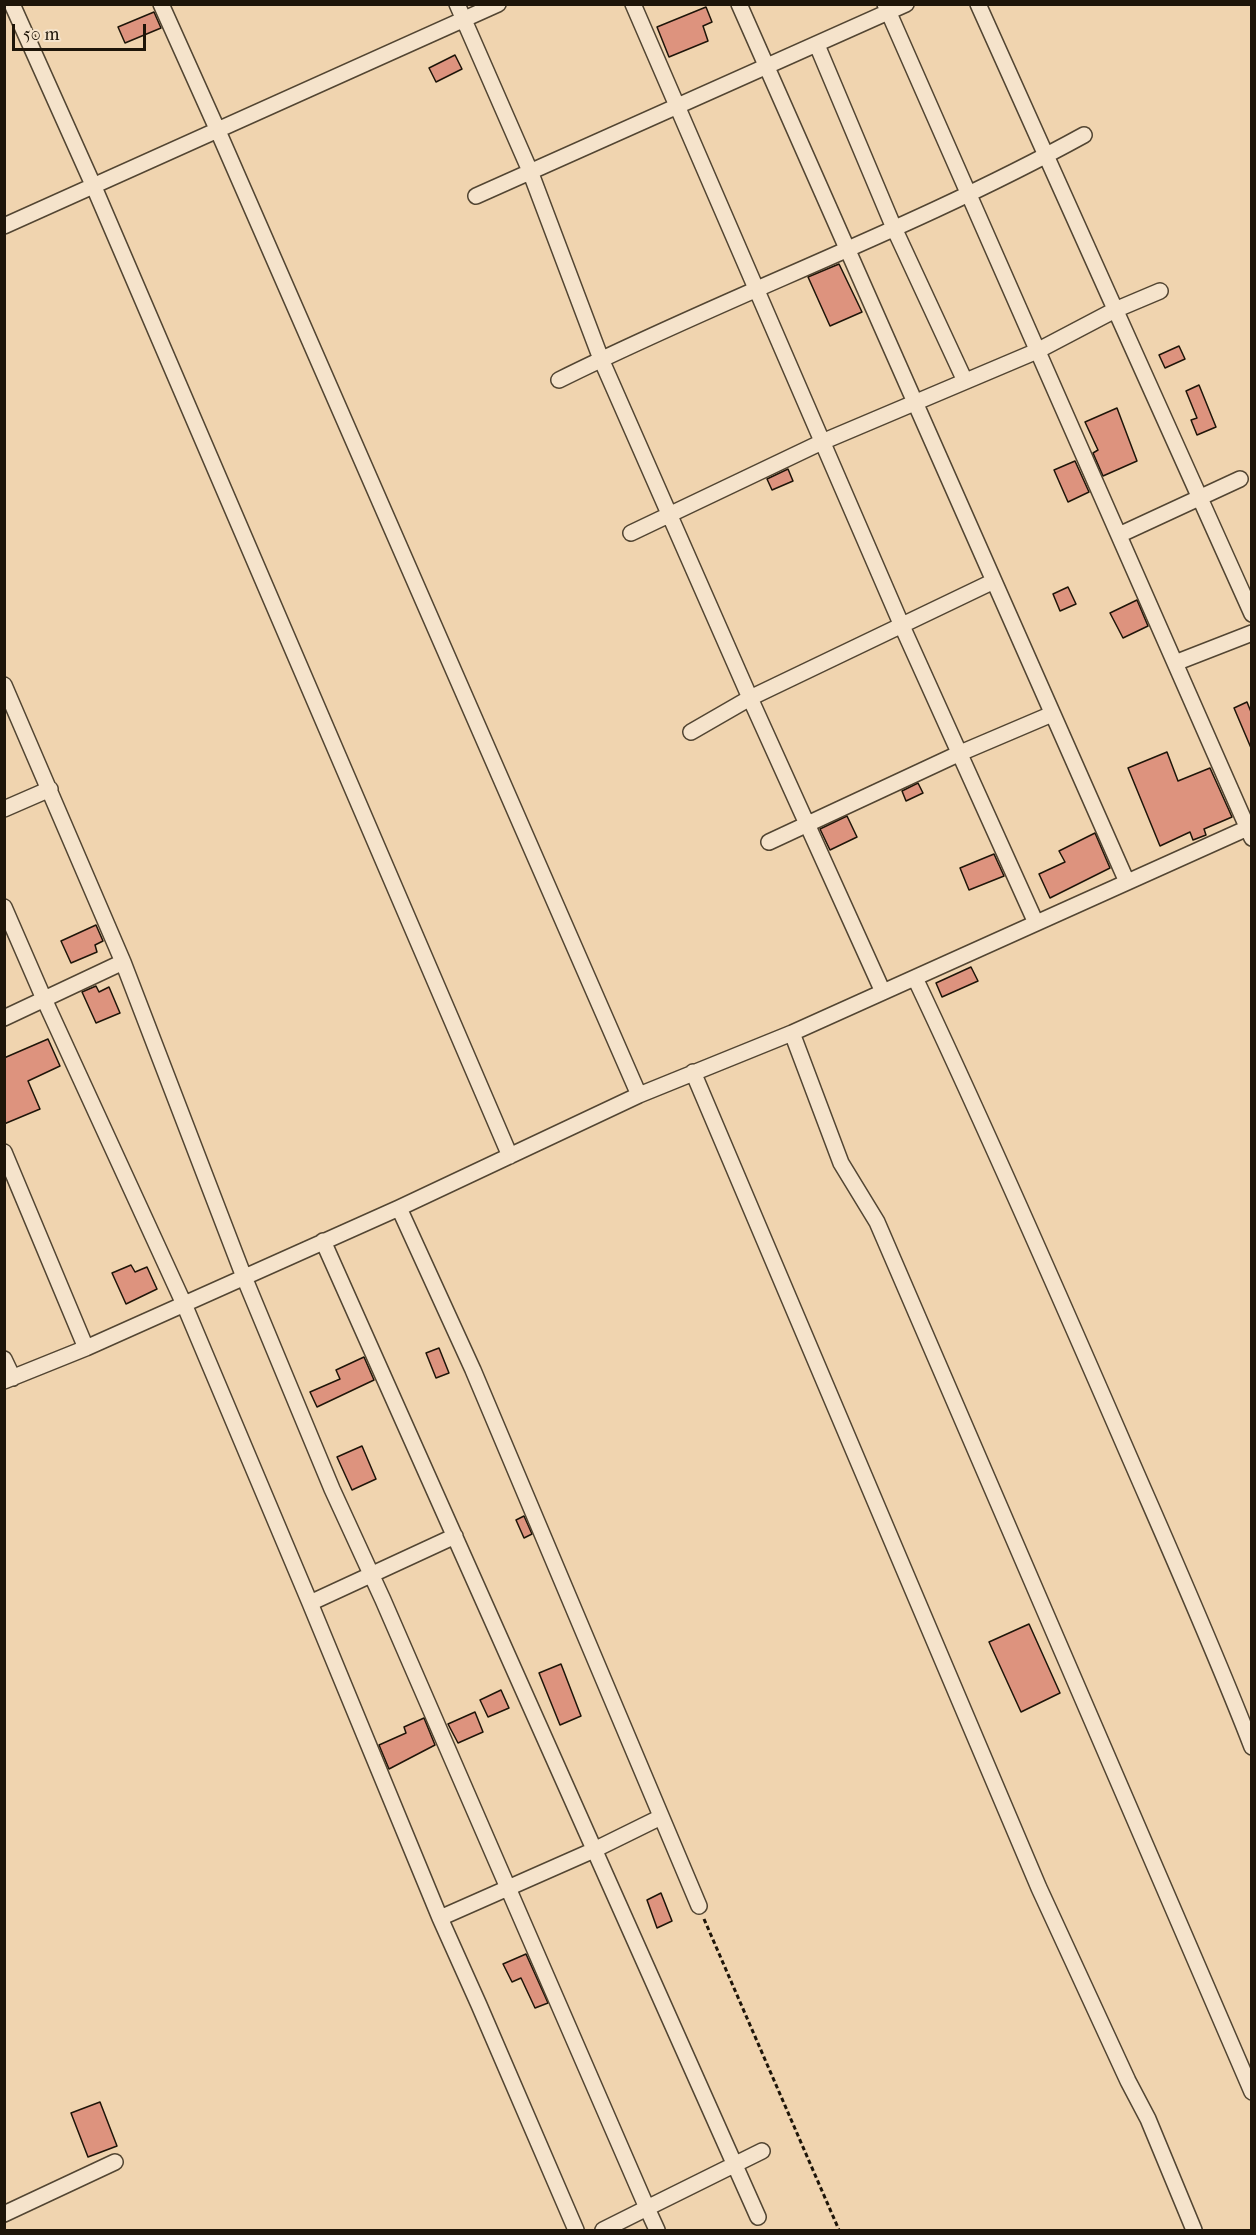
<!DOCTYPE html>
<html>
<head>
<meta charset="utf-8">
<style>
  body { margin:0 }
  #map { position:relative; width:1256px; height:2235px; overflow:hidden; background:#f0d4af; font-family:"IM FELL French Canon",serif }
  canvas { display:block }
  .frame { position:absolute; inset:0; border:6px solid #1e1509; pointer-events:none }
  .scale { position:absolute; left:12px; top:24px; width:134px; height:27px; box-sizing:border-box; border:3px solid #1e1509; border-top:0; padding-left:8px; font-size:18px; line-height:21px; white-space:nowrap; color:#1e1509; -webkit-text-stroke:4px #f5e3cb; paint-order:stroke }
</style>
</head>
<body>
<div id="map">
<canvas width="1256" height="2235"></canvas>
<div class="frame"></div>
<div class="scale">50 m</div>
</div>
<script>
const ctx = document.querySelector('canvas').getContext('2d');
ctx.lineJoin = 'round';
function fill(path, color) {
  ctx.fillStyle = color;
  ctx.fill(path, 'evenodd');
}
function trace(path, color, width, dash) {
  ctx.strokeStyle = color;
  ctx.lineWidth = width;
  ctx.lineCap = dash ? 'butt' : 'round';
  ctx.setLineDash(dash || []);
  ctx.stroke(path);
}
const building = new Path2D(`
  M706 7 712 22 703 26 708 41 669 57 657 27Z
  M154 12 161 28 125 43 118 27Z
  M455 55 462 69 436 82 429 68Z
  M839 264 862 312 830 326 808 277Z
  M1179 346 1185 359 1165 368 1159 355Z
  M1199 385 1216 427 1197 435 1191 420 1197 418 1186 391Z
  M1117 408 1137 461 1103 476 1093 453 1098 450 1085 422Z
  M1075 461 1089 492 1068 502 1054 470Z
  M788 469 793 481 772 490 767 479Z
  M1068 587 1076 604 1060 611 1053 594Z
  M1137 600 1148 626 1123 638 1110 613Z
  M1247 702 1251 712V748L1234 708Z
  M1167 752 1178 781 1210 768 1232 817 1204 829 1206 835 1193 840 1190 832 1160 846 1128 768Z
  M918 783 923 793 906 801 902 791Z
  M847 816 857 837 830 850 820 829Z
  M1095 833 1110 868 1050 898 1039 874 1065 862 1059 851Z
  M994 854 1004 876 969 890 960 868Z
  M96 925 103 941 95 945 97 952 71 963 61 941Z
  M971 967 978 981 942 997 936 983Z
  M96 986 99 992 109 987 120 1013 96 1023 82 992Z
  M48 1039 60 1066 28 1081 40 1109 4 1124V1058Z
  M131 1265 135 1272 147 1267 157 1289 126 1304 112 1273Z
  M439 1348 449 1373 436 1378 426 1353Z
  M364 1357 374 1380 317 1407 310 1392 340 1379 336 1370Z
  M362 1446 376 1479 352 1490 337 1457Z
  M524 1516 532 1534 524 1538 516 1520Z
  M1029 1624 1060 1693 1021 1712 989 1642Z
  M561 1664 581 1716 560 1725 539 1673Z
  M501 1690 509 1708 488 1717 480 1700Z
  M475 1712 483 1732 458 1743 448 1724Z
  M424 1718 435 1745 389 1769 379 1745 406 1733 404 1727Z
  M661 1893 672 1921 657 1928 647 1900Z
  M526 1954 548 2003 535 2008 521 1978 512 1982 503 1964Z
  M100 2102 117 2146 88 2157 71 2113Z`);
fill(building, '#dd937e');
trace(building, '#1e1509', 1.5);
const minor = new Path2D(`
  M12 4 94 187 510 1156
  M161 4 218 131 639 1095
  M457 4 530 171 601 359 750 698 883 992
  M633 4 902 626 1036 923
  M739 4 1127 882
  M885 4 1252 838
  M978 4 1252 614
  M817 45 894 228 965 381
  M476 196 906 4
  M4 226 498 4
  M559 380C732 294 915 228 1084 135
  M631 533 822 442 1037 351 1115 310 1160 291
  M1119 535 1240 479
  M1175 663 1252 633
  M4 685 123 962 244 1277 332 1489 383 1600 647 2208 603 2230
  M691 732 750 698 994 581
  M4 809 50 789
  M769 842 958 754 1052 714
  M4 907 44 999 184 1304 310 1603 440 1918 479 2005 576 2230
  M915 978C986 1128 1053 1281 1119 1433 1164 1537 1211 1641 1252 1747
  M4 1018 123 962
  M792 1033 841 1163 877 1222 1252 2092
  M693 1072 1039 1888 1128 2081 1148 2119 1194 2230
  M4 1152 86 1348
  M399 1208 473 1370 699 1906
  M323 1241 758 2217
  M4 1359 13 1378
  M4 1381 86 1348 399 1208 639 1095 792 1033 1252 826
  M310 1603 455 1536
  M440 1918 594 1850 661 1817
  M4 2214 115 2162
  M657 2230 647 2208 762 2151`);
trace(minor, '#524532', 18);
trace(new Path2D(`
  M704 1919 839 2230`), '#1e1509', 3, [4.5, 3]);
trace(minor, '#f5e3cb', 15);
</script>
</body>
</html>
